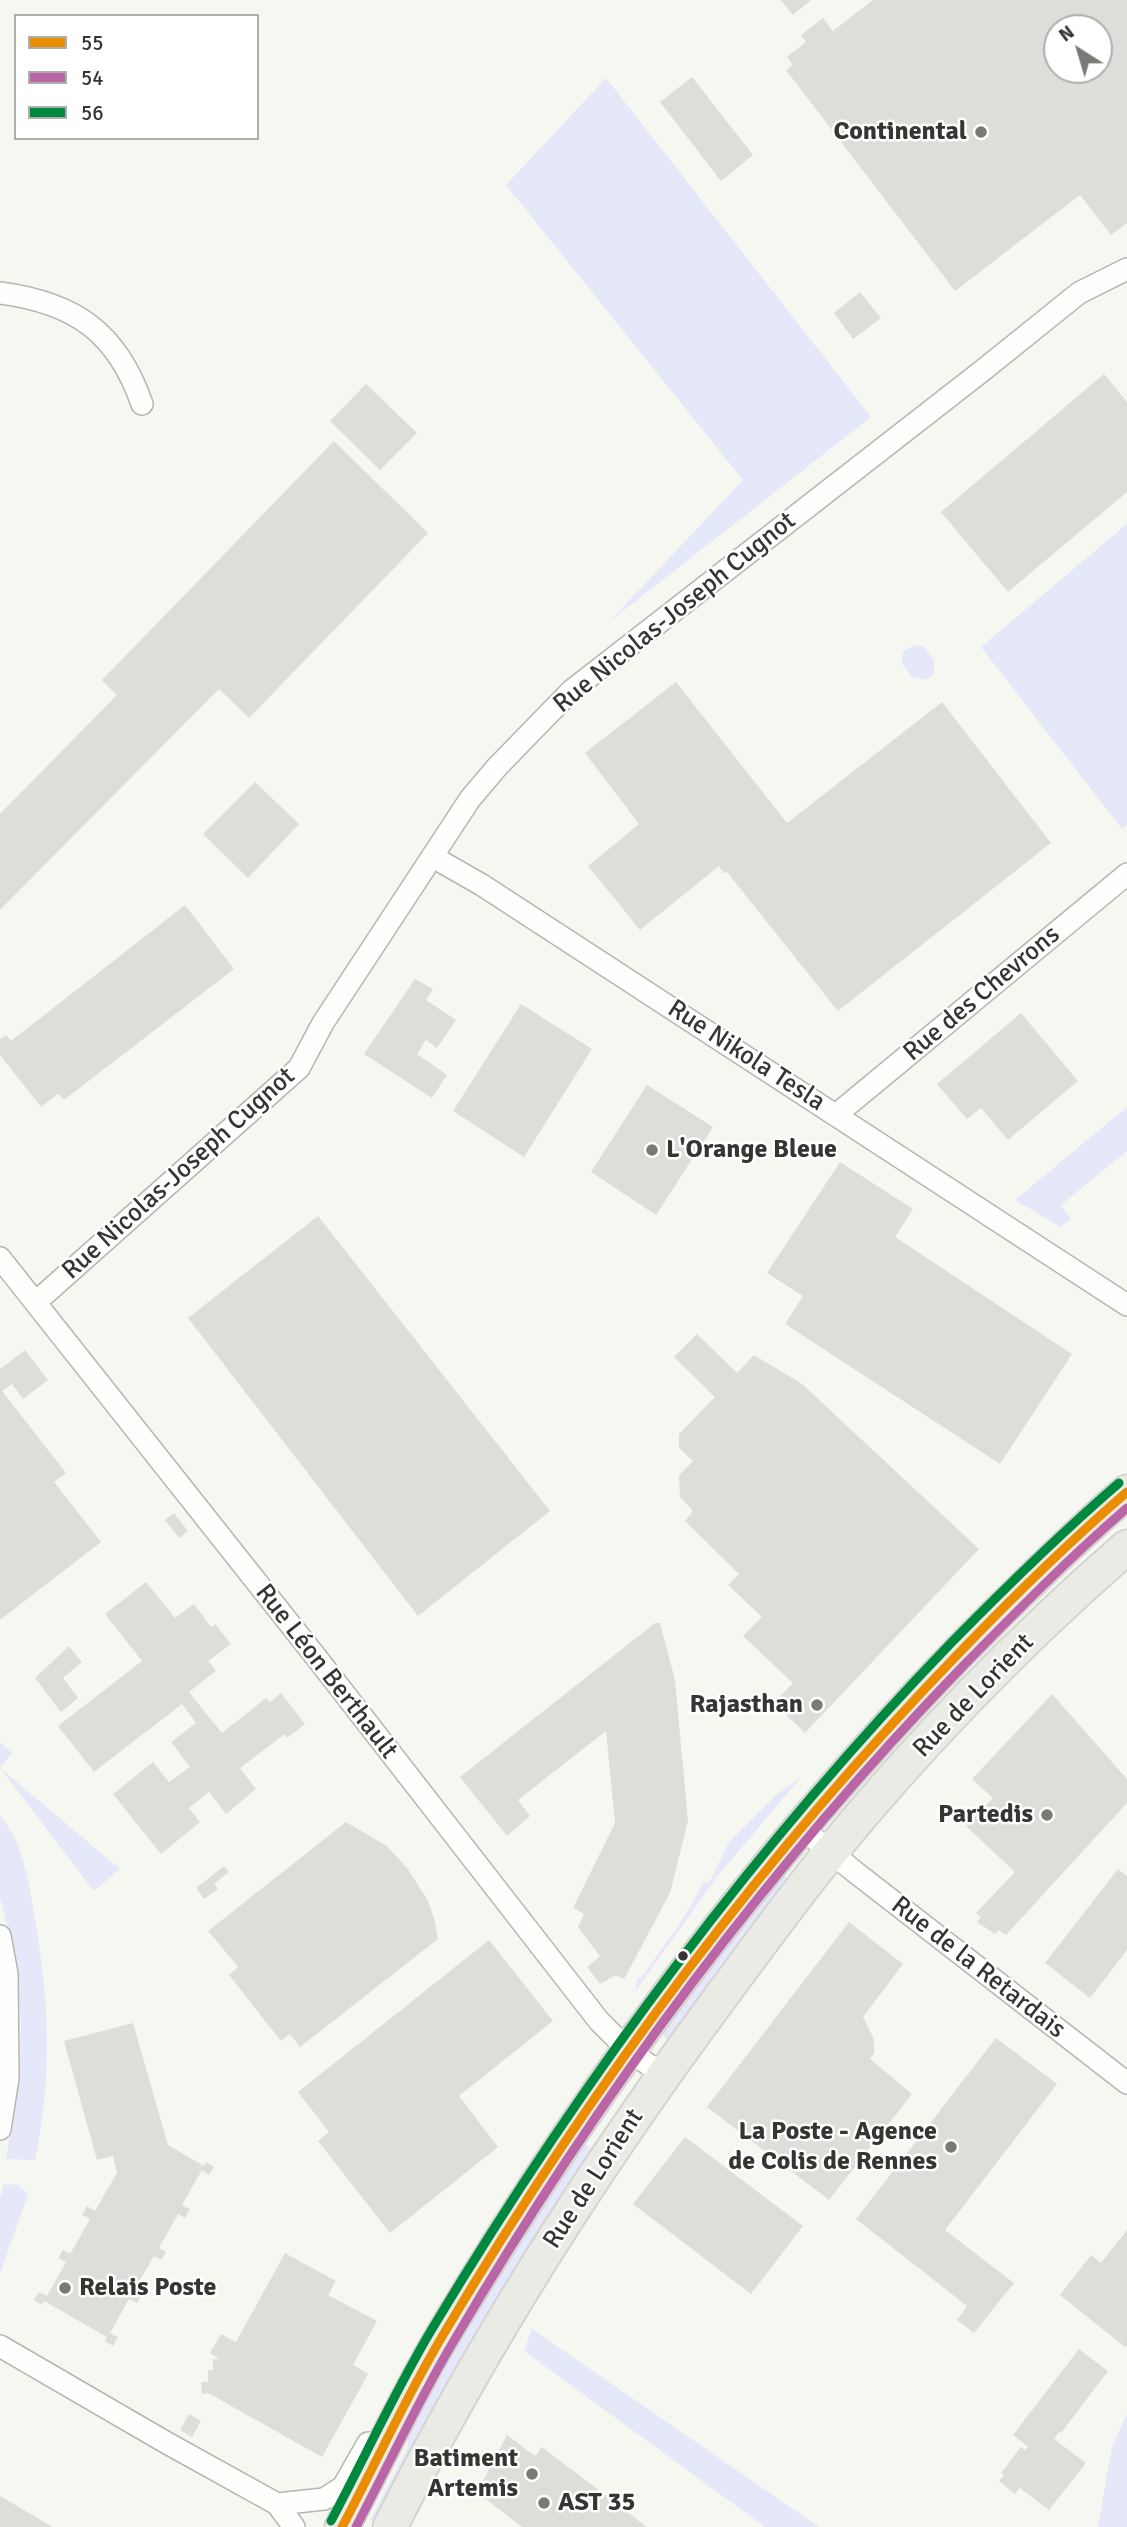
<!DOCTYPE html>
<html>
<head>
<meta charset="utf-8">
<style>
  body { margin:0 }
  #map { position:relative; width:1127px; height:2527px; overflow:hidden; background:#f6f7f1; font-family:Signika,sans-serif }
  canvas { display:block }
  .legend { position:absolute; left:14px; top:14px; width:245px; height:126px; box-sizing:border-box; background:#fff; border:2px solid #aeafad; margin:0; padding:9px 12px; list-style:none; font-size:21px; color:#353632 }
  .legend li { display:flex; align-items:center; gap:14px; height:35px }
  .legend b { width:35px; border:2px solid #aeafad }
  .north { position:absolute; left:1043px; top:14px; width:70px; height:70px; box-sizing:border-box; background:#fff; border:2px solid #aeafad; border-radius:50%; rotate:323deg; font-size:19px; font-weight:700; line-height:28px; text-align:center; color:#353632 }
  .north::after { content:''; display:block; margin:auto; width:24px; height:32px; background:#797a75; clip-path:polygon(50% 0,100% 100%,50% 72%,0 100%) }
</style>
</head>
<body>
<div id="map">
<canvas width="1127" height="2527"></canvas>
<ul class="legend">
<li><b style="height:9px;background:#ea8d02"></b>55</li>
<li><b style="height:9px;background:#ba65a5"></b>54</li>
<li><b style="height:9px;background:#00893e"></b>56</li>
</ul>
<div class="north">N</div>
</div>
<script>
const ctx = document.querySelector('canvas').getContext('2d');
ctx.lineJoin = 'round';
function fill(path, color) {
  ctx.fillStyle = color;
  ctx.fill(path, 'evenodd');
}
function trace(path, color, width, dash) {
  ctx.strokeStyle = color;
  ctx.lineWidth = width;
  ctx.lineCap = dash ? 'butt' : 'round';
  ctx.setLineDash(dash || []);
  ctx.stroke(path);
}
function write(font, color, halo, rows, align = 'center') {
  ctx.font = font + ' Signika,sans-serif';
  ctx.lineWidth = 5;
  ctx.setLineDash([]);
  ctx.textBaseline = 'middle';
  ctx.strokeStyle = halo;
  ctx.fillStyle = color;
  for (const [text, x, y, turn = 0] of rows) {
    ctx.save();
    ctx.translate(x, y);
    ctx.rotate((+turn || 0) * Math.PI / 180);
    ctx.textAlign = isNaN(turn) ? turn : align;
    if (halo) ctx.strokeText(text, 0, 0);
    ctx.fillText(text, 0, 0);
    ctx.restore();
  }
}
fill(new Path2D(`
  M606 78 871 417 609 622 743 480 506 185Z
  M1127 524V825L1122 829 981 647Z
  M915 645 924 647 934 660V674L925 680 912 677 902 664 903 651Z
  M1127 1107V1151L1061 1205 1071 1219 1061 1227 1015 1200Z
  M0 1742 12 1753 0 1768 120 1869 94 1891 0 1768Z
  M802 1776 716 1878 635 1992 637 1978H641L679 1925 704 1882 709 1883 729 1842 776 1795Z
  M0 1815C6 1824 13 1833 17 1843 28 1871 32 1902 37 1932 50 2009 51 2084 35 2160L6 2159 18 2082 21 2026 16 1963 0 1897Z
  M780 1872 793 1883 671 2039H666L659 2032Z
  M580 2141 595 2151 378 2525 370 2520 407 2449 410 2424 452 2348Z
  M4 2184 19 2185 28 2194 0 2274V2199Z
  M532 2329 819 2527H765L524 2351Z
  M1127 2414V2527H1098L1112 2447Z`), '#e4e8f8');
fill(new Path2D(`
  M781 0H811L793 15Z
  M873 0H1127V223L1111 235 1080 195 955 291 786 70 793 65 787 57 806 42 801 35 823 18 833 31ZM1057 28H1099V70H1057Z
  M692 77 753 155 721 181 660 102Z
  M860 292 881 318 853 339 834 313Z
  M1104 374 1127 402V492L1008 592 941 512Z
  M366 384 417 433 380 470 330 421Z
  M334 441 428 533 249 718 219 689 0 910V814L117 695 102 680Z
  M676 682 787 823 942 702 1051 843 838 1011 727 872 724 873 719 866 640 930 588 866 639 824 585 753Z
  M255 782 299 824 248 878 203 834Z
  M185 905 234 969 64 1100 58 1094 41 1107 0 1055V1039L6 1035 11 1041Z
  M415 979 433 989 426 1000 456 1020 437 1048 426 1040 417 1054 447 1075 432 1098 364 1054Z
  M521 1004 592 1049 524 1157 453 1111Z
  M1021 1013 1078 1081 1008 1140 981 1108 967 1119 937 1084Z
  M647 1085 713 1127 656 1215 591 1172Z
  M840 1162 913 1209 895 1237 1072 1354 1000 1464 785 1324 803 1296 767 1273Z
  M318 1216 550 1511 418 1616 188 1318Z
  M697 1334 737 1373 754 1355 802 1384 979 1549 805 1733 774 1703 793 1683 743 1636 762 1617 728 1585 739 1574 685 1521 693 1511 680 1497 679 1475 693 1461 679 1448V1434L715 1397 674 1357Z
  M25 1350 48 1380 23 1399 12 1384 2 1391 66 1473 54 1482 101 1542 0 1620V1369Z
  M174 1513 188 1531 179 1538 165 1520Z
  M146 1582 175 1618 194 1604 211 1627 215 1624 231 1644 208 1661 216 1671 189 1692 222 1733 266 1698 270 1702 281 1693 305 1724 287 1738 285 1734 240 1768 256 1789 226 1814 209 1792 189 1808 200 1822 161 1854 113 1794 153 1762 169 1782 190 1767 171 1742 196 1723 182 1704 94 1772 58 1726 142 1661 105 1614Z
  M655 1623H660L675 1680 688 1821 670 1893 624 1979 616 1975 600 1984 587 1967 600 1956 578 1927 584 1914 573 1908 615 1823 606 1731 518 1800 530 1816 507 1836 460 1777Z
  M69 1646 82 1662 63 1678 78 1698 61 1712 35 1678Z
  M1052 1694 1127 1779V1803L1006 1935 999 1930 995 1934 977 1922 981 1917 976 1913 1015 1872 966 1826 993 1798 972 1779Z
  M346 1822 387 1846 407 1868 427 1899 434 1918 438 1939 300 2047 290 2034 281 2041 229 1975 238 1967 208 1931Z
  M224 1866 229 1872 214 1884 218 1889 204 1899 196 1888Z
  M1118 1869 1127 1876V1950L1090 1998 1045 1963Z
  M849 1922 903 1964 863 2017 874 2040V2053L870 2059 912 2094 829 2200 707 2107Z
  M489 1940 553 2021 459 2096 498 2147 390 2233 318 2141 329 2132 298 2092Z
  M133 2023 168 2145 204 2166 206 2162 214 2167 209 2175 202 2170 182 2205 190 2209 185 2218 178 2214 159 2248 166 2252 161 2260 154 2256 134 2290 142 2295 137 2303 129 2299 110 2333 118 2337 113 2346 105 2341 107 2337 44 2301 42 2305 34 2300 39 2292 47 2296 66 2262 58 2258 63 2250 70 2254 90 2219 82 2215 87 2206 95 2211 117 2173 113 2156 97 2160 64 2041Z
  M996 2038 1057 2084 945 2230 1014 2283 974 2333 957 2320 967 2306 856 2219Z
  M685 2137 803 2226 751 2294 633 2204Z
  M1127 2230V2345L1125 2347 1060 2295 1091 2255 1101 2263Z
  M285 2253 336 2281 328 2295 377 2321 353 2365 368 2374 322 2457 208 2393 202 2394 201 2382H208V2370H213V2359H219L210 2353 221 2334 236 2342Z
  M1079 2349 1108 2371 1061 2433 1059 2432 1054 2439 1086 2463 1049 2510 1020 2488 1015 2494 999 2481 1004 2475 1001 2473 1021 2447 1025 2450 1028 2447 1013 2435Z
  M189 2414 201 2421 192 2437 180 2430Z
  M507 2435 535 2456 542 2447 647 2527H522L477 2492Z
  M0 2496 53 2527H0Z`), '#ddded9');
const minor = new Path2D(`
  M0 293C75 303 117 332 142 404
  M433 857 482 885 1127 1305
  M837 1114 1127 874
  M0 1258 316 1657 599 2021 628 2050 663 2075
  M36 1302 299 1068 323 1023 470 799 497 767 571 691 982 371 1079 293 1127 269
  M800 1827 855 1872 1127 2083
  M0 1936 7 1974 8 2078 0 2129
  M0 2346 167 2443 277 2504 294 2527
  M277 2504 324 2499 343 2487 368 2443`);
const primary = new Path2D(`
  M342 2527C376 2464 406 2397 443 2335 599 2073 781 1828 998 1613 1040 1572 1082 1530 1127 1492
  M390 2527C483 2342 594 2168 717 2002 754 1952 790 1902 829 1854 919 1744 1020 1640 1127 1547`);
trace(minor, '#b5b6b1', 24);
trace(primary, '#d3d4d1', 37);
trace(minor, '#fefefd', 21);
trace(primary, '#ebebe6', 33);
trace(new Path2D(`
  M342 2527C376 2463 406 2397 443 2335 589 2089 761 1857 961 1651 1014 1596 1069 1542 1127 1492`), '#ea8d02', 9);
trace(new Path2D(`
  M356 2527C388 2466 417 2403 452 2344 595 2100 767 1868 964 1665 1017 1611 1070 1557 1127 1508`), '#ba65a5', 9);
trace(new Path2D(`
  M331 2521C365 2457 395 2391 432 2329 580 2082 752 1849 952 1642 1006 1587 1061 1533 1119 1483`), '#00893e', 9);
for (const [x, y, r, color] of [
  [981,132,7,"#797a75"],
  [652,1150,7,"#797a75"],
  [817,1705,7,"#797a75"],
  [1047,1815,7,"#797a75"],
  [683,1956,6,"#353632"],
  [951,2147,7,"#797a75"],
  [65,2288,7,"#797a75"],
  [532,2474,7,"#797a75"],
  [544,2503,7,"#797a75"]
]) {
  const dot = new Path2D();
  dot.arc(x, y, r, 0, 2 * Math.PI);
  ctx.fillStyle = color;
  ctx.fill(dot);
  trace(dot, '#fff', 2.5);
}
write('bold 26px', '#353632', '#fff', [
  ["Continental",967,132],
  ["L'Orange Bleue",666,1150,"left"],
  ["Rajasthan",803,1705],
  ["Partedis",1033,1815],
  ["La Poste - Agence",937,2132],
  ["de Colis de Rennes",937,2162],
  ["Relais Poste",79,2288,"left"],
  ["Batiment",518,2459],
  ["Artemis",518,2489],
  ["AST 35",558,2503,"left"]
], 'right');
write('26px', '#353632', '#fff', [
  ["Rue Nicolas-Joseph Cugnot",675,613,-39],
  ["Rue des Chevrons",982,994,-40],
  ["Rue Nikola Tesla",746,1056,33],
  ["Rue Nicolas-Joseph Cugnot",179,1174,-42],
  ["Rue Léon Berthault",326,1672,52],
  ["Rue de Lorient",974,1696,-46],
  ["Rue de la Retardais",978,1968,38],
  ["Rue de Lorient",594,2179,-57]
]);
</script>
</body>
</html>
